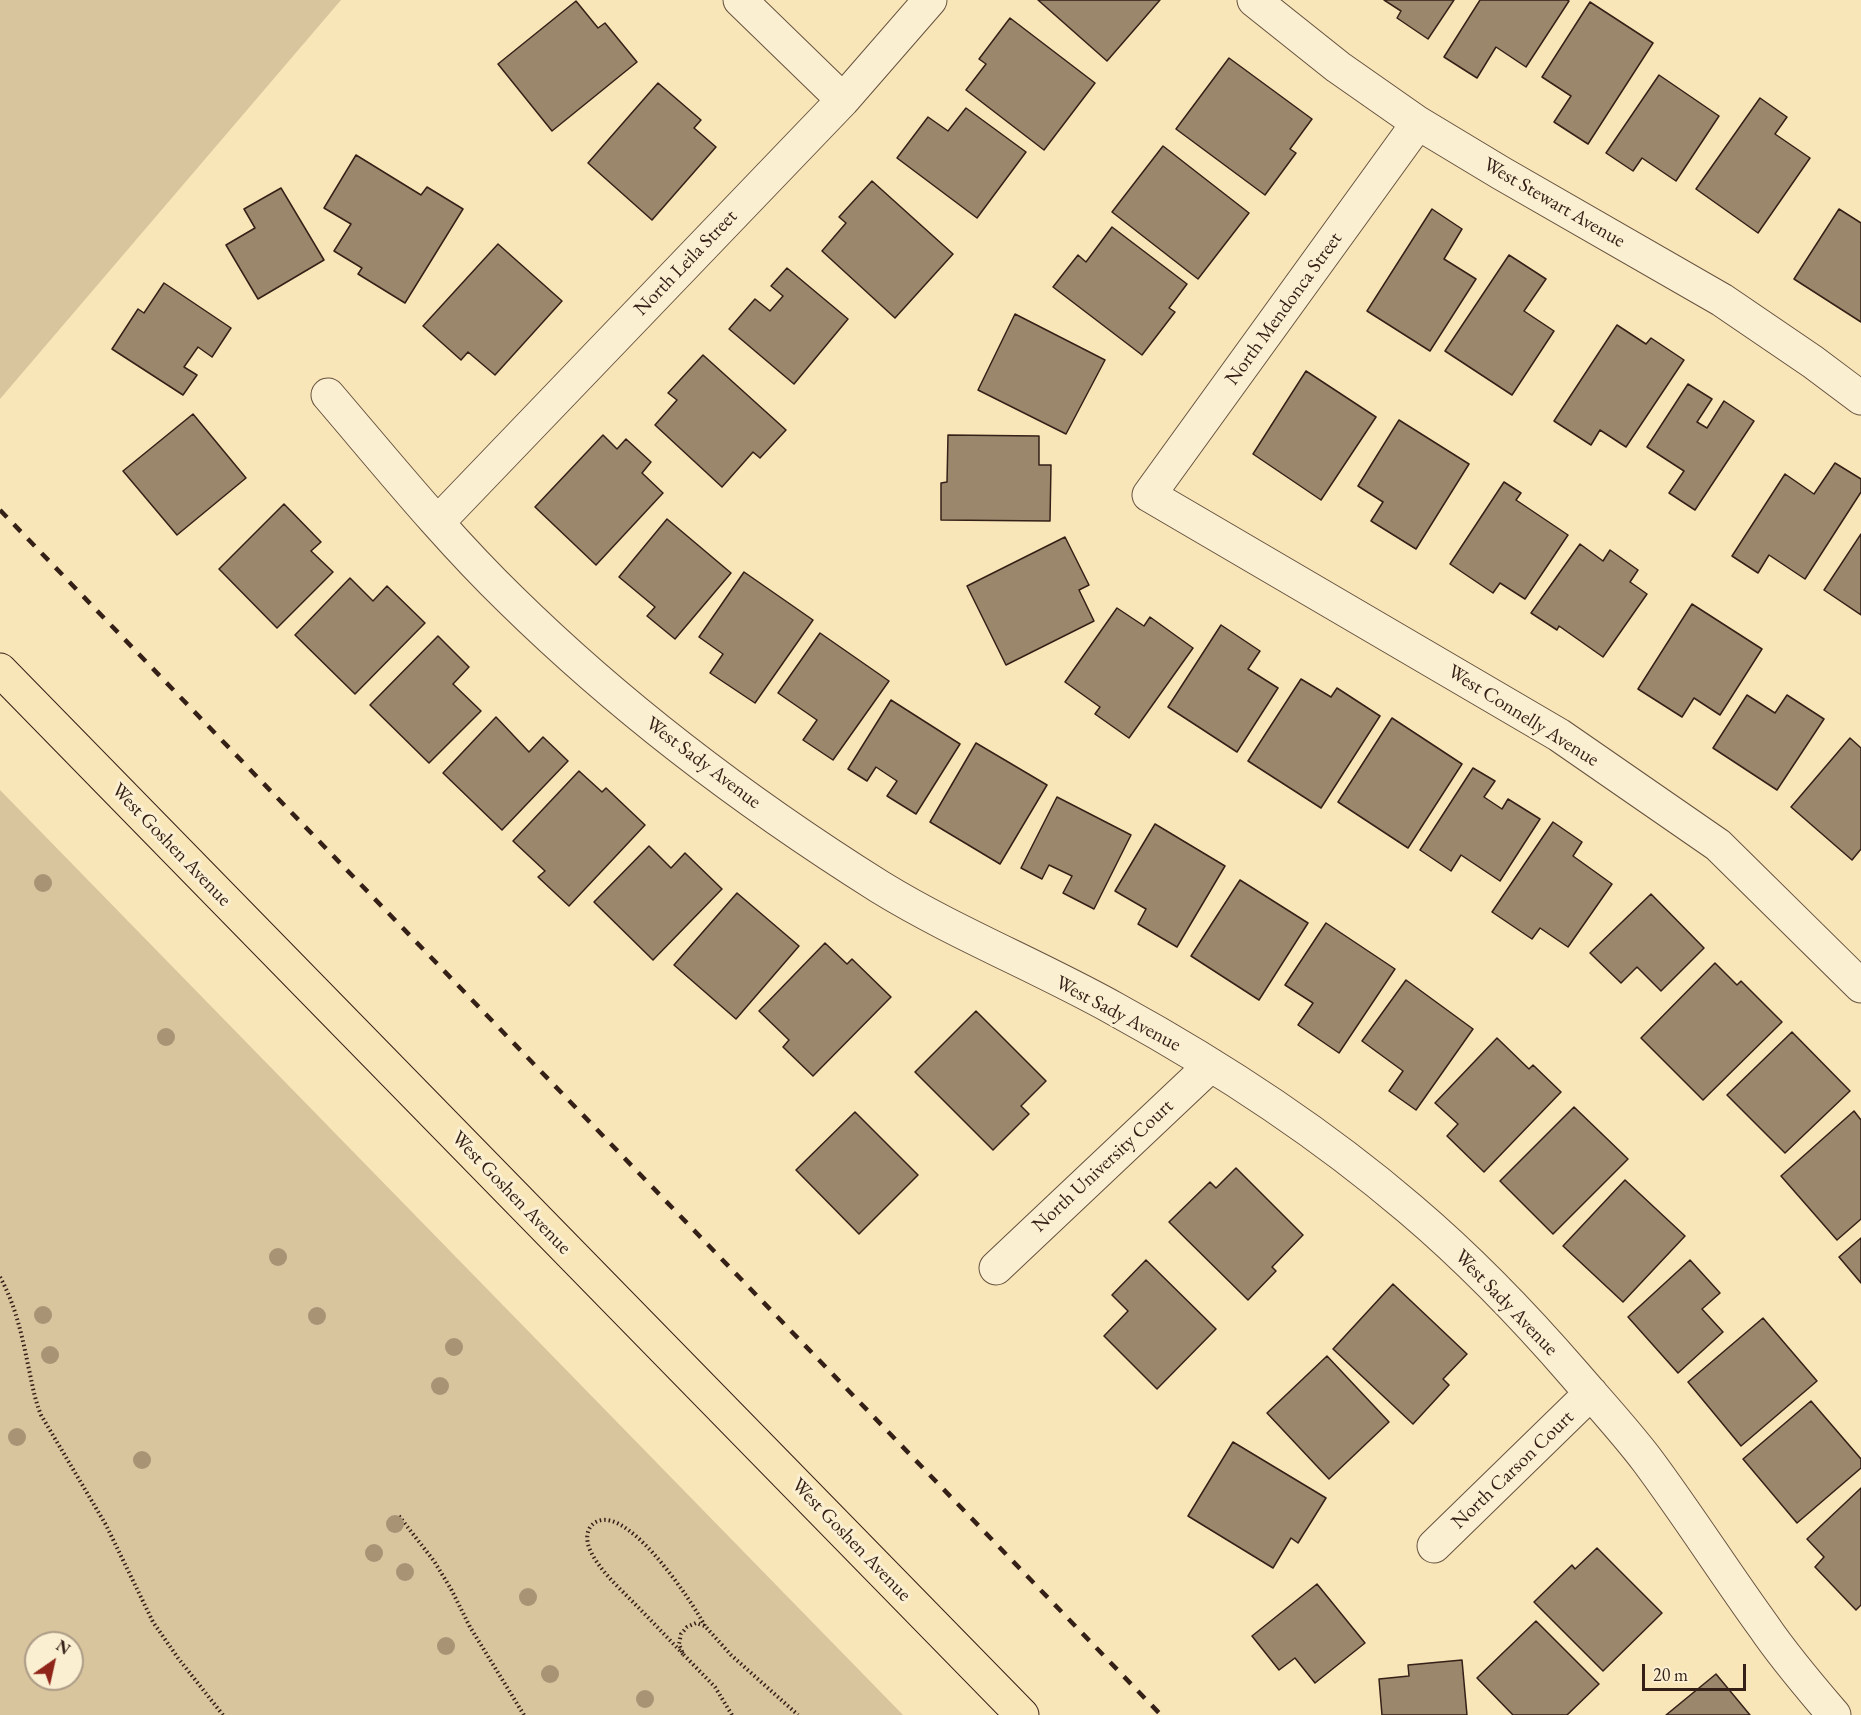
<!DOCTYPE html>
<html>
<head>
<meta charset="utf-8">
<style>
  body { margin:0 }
  #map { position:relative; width:1861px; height:1715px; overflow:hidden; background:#f9e6b8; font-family:"EB Garamond",serif }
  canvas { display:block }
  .north { position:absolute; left:24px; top:1631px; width:60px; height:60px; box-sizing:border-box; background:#fbefd1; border:2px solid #ac9c87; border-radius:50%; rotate:34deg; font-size:16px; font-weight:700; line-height:24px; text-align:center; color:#352017 }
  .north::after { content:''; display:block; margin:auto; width:21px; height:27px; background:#8f2418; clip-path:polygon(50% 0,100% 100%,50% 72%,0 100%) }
  .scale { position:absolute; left:1642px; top:1664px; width:104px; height:27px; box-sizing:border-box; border:3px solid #352017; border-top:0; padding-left:8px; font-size:18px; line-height:21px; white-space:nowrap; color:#352017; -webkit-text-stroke:4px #fbefd1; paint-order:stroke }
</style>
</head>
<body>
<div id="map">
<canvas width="1861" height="1715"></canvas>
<div class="north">N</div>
<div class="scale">20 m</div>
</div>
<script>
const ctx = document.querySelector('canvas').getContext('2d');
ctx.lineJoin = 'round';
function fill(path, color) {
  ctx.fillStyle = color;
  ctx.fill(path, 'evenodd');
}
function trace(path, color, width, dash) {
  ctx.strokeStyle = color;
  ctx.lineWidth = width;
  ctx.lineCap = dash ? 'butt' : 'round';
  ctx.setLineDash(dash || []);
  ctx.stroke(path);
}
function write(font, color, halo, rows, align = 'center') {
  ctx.font = font + ' "EB Garamond",serif';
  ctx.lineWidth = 6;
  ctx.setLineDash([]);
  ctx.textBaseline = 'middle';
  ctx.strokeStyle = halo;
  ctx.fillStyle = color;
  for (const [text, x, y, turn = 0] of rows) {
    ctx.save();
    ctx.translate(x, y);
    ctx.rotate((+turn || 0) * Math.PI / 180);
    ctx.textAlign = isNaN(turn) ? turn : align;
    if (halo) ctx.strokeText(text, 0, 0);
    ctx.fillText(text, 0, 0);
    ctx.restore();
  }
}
fill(new Path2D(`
  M0 0H341L0 399Z
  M0 790 903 1715H0ZM36 1643H72V1679H36Z`), '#d8c49d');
const building = new Path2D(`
  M1038 0H1160L1107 61Z
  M1384 0H1454L1428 39 1397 18 1401 11Z
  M1480 0H1567L1569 1 1526 67 1496 47 1477 78 1444 57Z
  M576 1 598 28 605 23 637 62 552 131 498 64Z
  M1590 2 1653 43 1588 144 1554 122 1571 96 1542 77Z
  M1010 18 1095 83 1044 150 966 90 986 64 979 59Z
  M1229 58 1312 119 1290 149 1296 153 1265 195 1176 129Z
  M1659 75 1719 116 1676 181 1642 158 1633 171 1606 153Z
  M658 83 701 120 694 128 716 147 652 220 588 163Z
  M1760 98 1787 117 1775 134 1810 158 1758 233 1696 189Z
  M966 108 1026 152 977 218 897 158 928 117 948 131Z
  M1163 146 1249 213 1198 279 1112 212Z
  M356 155 421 195 427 187 463 209 405 303 358 274 362 268 334 251 351 224 324 208Z
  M872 181 953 254 895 318 822 251 846 223 839 217Z
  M281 188 324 260 258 299 226 245 255 228 244 209Z
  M1432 209 1462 229 1444 259 1476 279 1430 351 1367 311Z
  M1839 209 1861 223V322L1794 279Z
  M1112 227 1187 284 1169 308 1175 312 1142 355 1053 287 1078 255 1086 262Z
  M498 244 562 301 495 375 468 352 461 360 423 326Z
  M1509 255 1546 279 1524 311 1554 331 1512 395 1445 351Z
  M787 268 848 319 794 384 729 329 755 299 770 311 783 296 771 286Z
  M164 283 231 328 212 357 198 347 184 367 197 375 183 395 112 349 138 309 144 313Z
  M1015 314 1105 360 1066 434 978 390Z
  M1617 325 1646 344 1651 338 1684 360 1626 447 1600 430 1591 445 1554 421Z
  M703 355 786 430 760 458 753 452 722 487 655 425 677 400 668 393Z
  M1306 371 1376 417 1321 500 1253 454Z
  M1688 384 1712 399 1697 422 1707 428 1724 401 1754 421 1695 510 1669 493 1684 471 1647 447Z
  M193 414 246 478 177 535 123 471Z
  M1399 420 1469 464 1416 549 1371 521 1383 502 1358 486Z
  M603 435 617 449 626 439 651 462 642 473 663 493 596 565 535 507Z
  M948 435 1039 436V465H1051L1050 521 941 520V483L947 482Z
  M1835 463 1861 479V492L1805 579 1769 555 1758 573 1732 556 1785 474 1814 494Z
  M1504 482 1521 493 1516 500 1568 535 1525 599 1500 583 1493 593 1450 564Z
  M284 504 321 542 311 551 333 572 277 628 219 569Z
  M667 519 731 573 675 639 647 616 655 607 619 577Z
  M1861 534V615L1824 590Z
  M1065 537 1089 585 1079 590 1094 621 1006 665 967 586Z
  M1580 544 1603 561 1610 550 1638 570 1630 582 1647 594 1603 657 1559 626 1557 630 1531 613Z
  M744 572 813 620 755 703 710 673 723 654 699 637Z
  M350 578 373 601 387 586 425 623 355 694 295 635Z
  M1692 604 1762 649 1720 715 1694 698 1682 717 1638 689Z
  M1117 608 1144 626 1150 617 1193 648 1129 738 1095 714 1100 707 1065 682Z
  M1221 625 1260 651 1248 669 1278 688 1237 752 1168 707Z
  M820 633 889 681 833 760 803 740 817 720 778 693Z
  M438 636 469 667 453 684 481 711 429 763 370 705Z
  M1301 679 1331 697 1337 688 1380 716 1321 808 1248 761Z
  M1747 695 1775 713 1787 695 1824 719 1777 790 1713 748Z
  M891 700 960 744 916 814 887 796 897 781 876 767 867 781 848 769Z
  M496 717 529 752 543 737 568 761 502 830 443 773Z
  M1392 718 1462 764 1408 848 1338 802Z
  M1850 738 1861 748V849L1852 860 1791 807Z
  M976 743 1047 785 1000 864 930 822Z
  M1473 768 1495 781 1484 797 1502 809 1508 799 1540 819 1500 881 1461 855 1451 871 1420 850Z
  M579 771 602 792 606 788 645 825 569 906 538 877 545 871 513 841Z
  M1057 797 1131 835 1094 909 1063 893 1072 876 1049 865 1042 879 1021 868Z
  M1553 822 1582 842 1573 856 1612 884 1568 947 1540 928 1532 939 1492 912Z
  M1155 824 1225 866 1177 947 1138 924 1146 909 1115 891Z
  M649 846 671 868 685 853 722 889 653 960 594 902Z
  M1240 880 1308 923 1259 1000 1191 956Z
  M737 893 799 946 736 1019 674 965Z
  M1651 894 1704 948 1661 991 1637 967 1621 983 1590 953Z
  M1326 923 1395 969 1339 1053 1298 1025 1313 1003 1285 985Z
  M825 943 847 964 852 959 891 997 813 1076 783 1047 789 1040 759 1011Z
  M1715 963 1737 985 1741 981 1782 1022 1703 1100 1641 1038Z
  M1406 980 1473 1029 1416 1110 1389 1091 1403 1071 1362 1041Z
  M976 1011 1046 1081 1021 1106 1029 1114 993 1150 915 1072Z
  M1792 1032 1850 1091 1785 1153 1727 1095Z
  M1497 1038 1529 1069 1533 1065 1561 1092 1484 1172 1447 1136 1458 1124 1435 1103Z
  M1574 1107 1628 1159 1553 1234 1500 1181Z
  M1854 1111 1861 1120V1219L1837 1240 1781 1176Z
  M855 1112 918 1175 859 1234 796 1170Z
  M1236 1168 1303 1235 1272 1267 1276 1271 1248 1300 1169 1222 1210 1182 1216 1188Z
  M1625 1180 1685 1236 1623 1302 1563 1246Z
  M1861 1238V1283L1839 1257Z
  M1146 1260 1216 1329 1157 1389 1104 1336 1128 1311 1112 1295Z
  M1690 1260 1720 1293 1702 1309 1723 1332 1678 1373 1628 1317Z
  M1393 1284 1467 1354 1443 1379 1449 1385 1413 1424 1333 1349Z
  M1763 1318 1817 1381 1741 1446 1688 1382Z
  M1327 1356 1389 1422 1329 1479 1267 1413Z
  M1811 1401 1861 1459V1468L1797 1523 1743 1459Z
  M1233 1442 1326 1498 1298 1543 1291 1538 1273 1568 1188 1516Z
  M1861 1488V1605L1856 1610 1815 1567 1824 1557 1807 1539Z
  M1597 1548 1662 1613 1603 1671 1534 1602 1572 1565 1575 1569Z
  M1317 1584 1365 1643 1315 1683 1295 1658 1279 1670 1252 1636Z
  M1536 1621 1599 1684 1567 1715H1513L1477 1678Z
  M1462 1660 1467 1715H1382L1379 1679 1409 1676 1408 1665Z
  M1716 1674 1750 1715H1666Z`);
fill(building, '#9b876b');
trace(building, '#352017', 1.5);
const minor = new Path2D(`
  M740 0 843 100
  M1254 0 1338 67 1418 123 1501 173 1722 300 1813 362 1861 398
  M1418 123 1149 495 1559 735 1718 845 1861 986
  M328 395C387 464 445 536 511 600 622 709 748 804 880 887 955 933 1038 966 1115 1009 1217 1065 1321 1133 1410 1209 1469 1259 1524 1316 1575 1375 1599 1403 1625 1431 1647 1460 1688 1515 1724 1572 1764 1627 1785 1658 1810 1687 1834 1715
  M438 522 843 100 930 0
  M996 1268 1211 1065
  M1434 1546 1591 1393`);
const major = new Path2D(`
  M0 670 1022 1715`);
trace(minor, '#66523f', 35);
trace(major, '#352017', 35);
trace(new Path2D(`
  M0 1277C15 1304 22 1335 28 1365 32 1382 34 1398 41 1415L106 1525 153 1622 178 1658 223 1715
  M399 1516 434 1561 451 1589 470 1627 524 1715
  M683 1654C664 1634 645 1614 626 1595 613 1582 599 1568 591 1552 587 1544 585 1534 591 1526 621 1493 693 1603 705 1626
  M732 1715 715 1687 683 1654 679 1644 681 1634 687 1627 696 1623 705 1626 731 1655 798 1715`), '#352017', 4, [1.5, 3]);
trace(minor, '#fbefd1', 33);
trace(major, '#f9e6b8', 33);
trace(new Path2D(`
  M0 510 1161 1715`), '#352017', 4.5, [10, 10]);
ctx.fillStyle = '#a89475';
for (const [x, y] of [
  [43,883],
  [166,1037],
  [278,1257],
  [43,1315],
  [317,1316],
  [454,1347],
  [50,1355],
  [440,1386],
  [17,1437],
  [142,1460],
  [395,1524],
  [374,1553],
  [405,1572],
  [528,1597],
  [446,1646],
  [550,1674],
  [645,1699]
]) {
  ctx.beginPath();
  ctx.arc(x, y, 9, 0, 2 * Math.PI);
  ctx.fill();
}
write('20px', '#352017', '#fbefd1', [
  ["West Stewart Avenue",1554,203,30],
  ["North Leila Street",686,263,-46],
  ["North Mendonca Street",1284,309,-54],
  ["West Connelly Avenue",1523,716,32],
  ["West Sady Avenue",703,763,37],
  ["West Goshen Avenue",171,845,46],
  ["West Sady Avenue",1118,1014,28],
  ["North University Court",1103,1166,-43],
  ["West Goshen Avenue",511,1193,46],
  ["West Sady Avenue",1506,1303,46],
  ["North Carson Court",1513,1470,-44],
  ["West Goshen Avenue",851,1540,46]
]);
</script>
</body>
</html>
